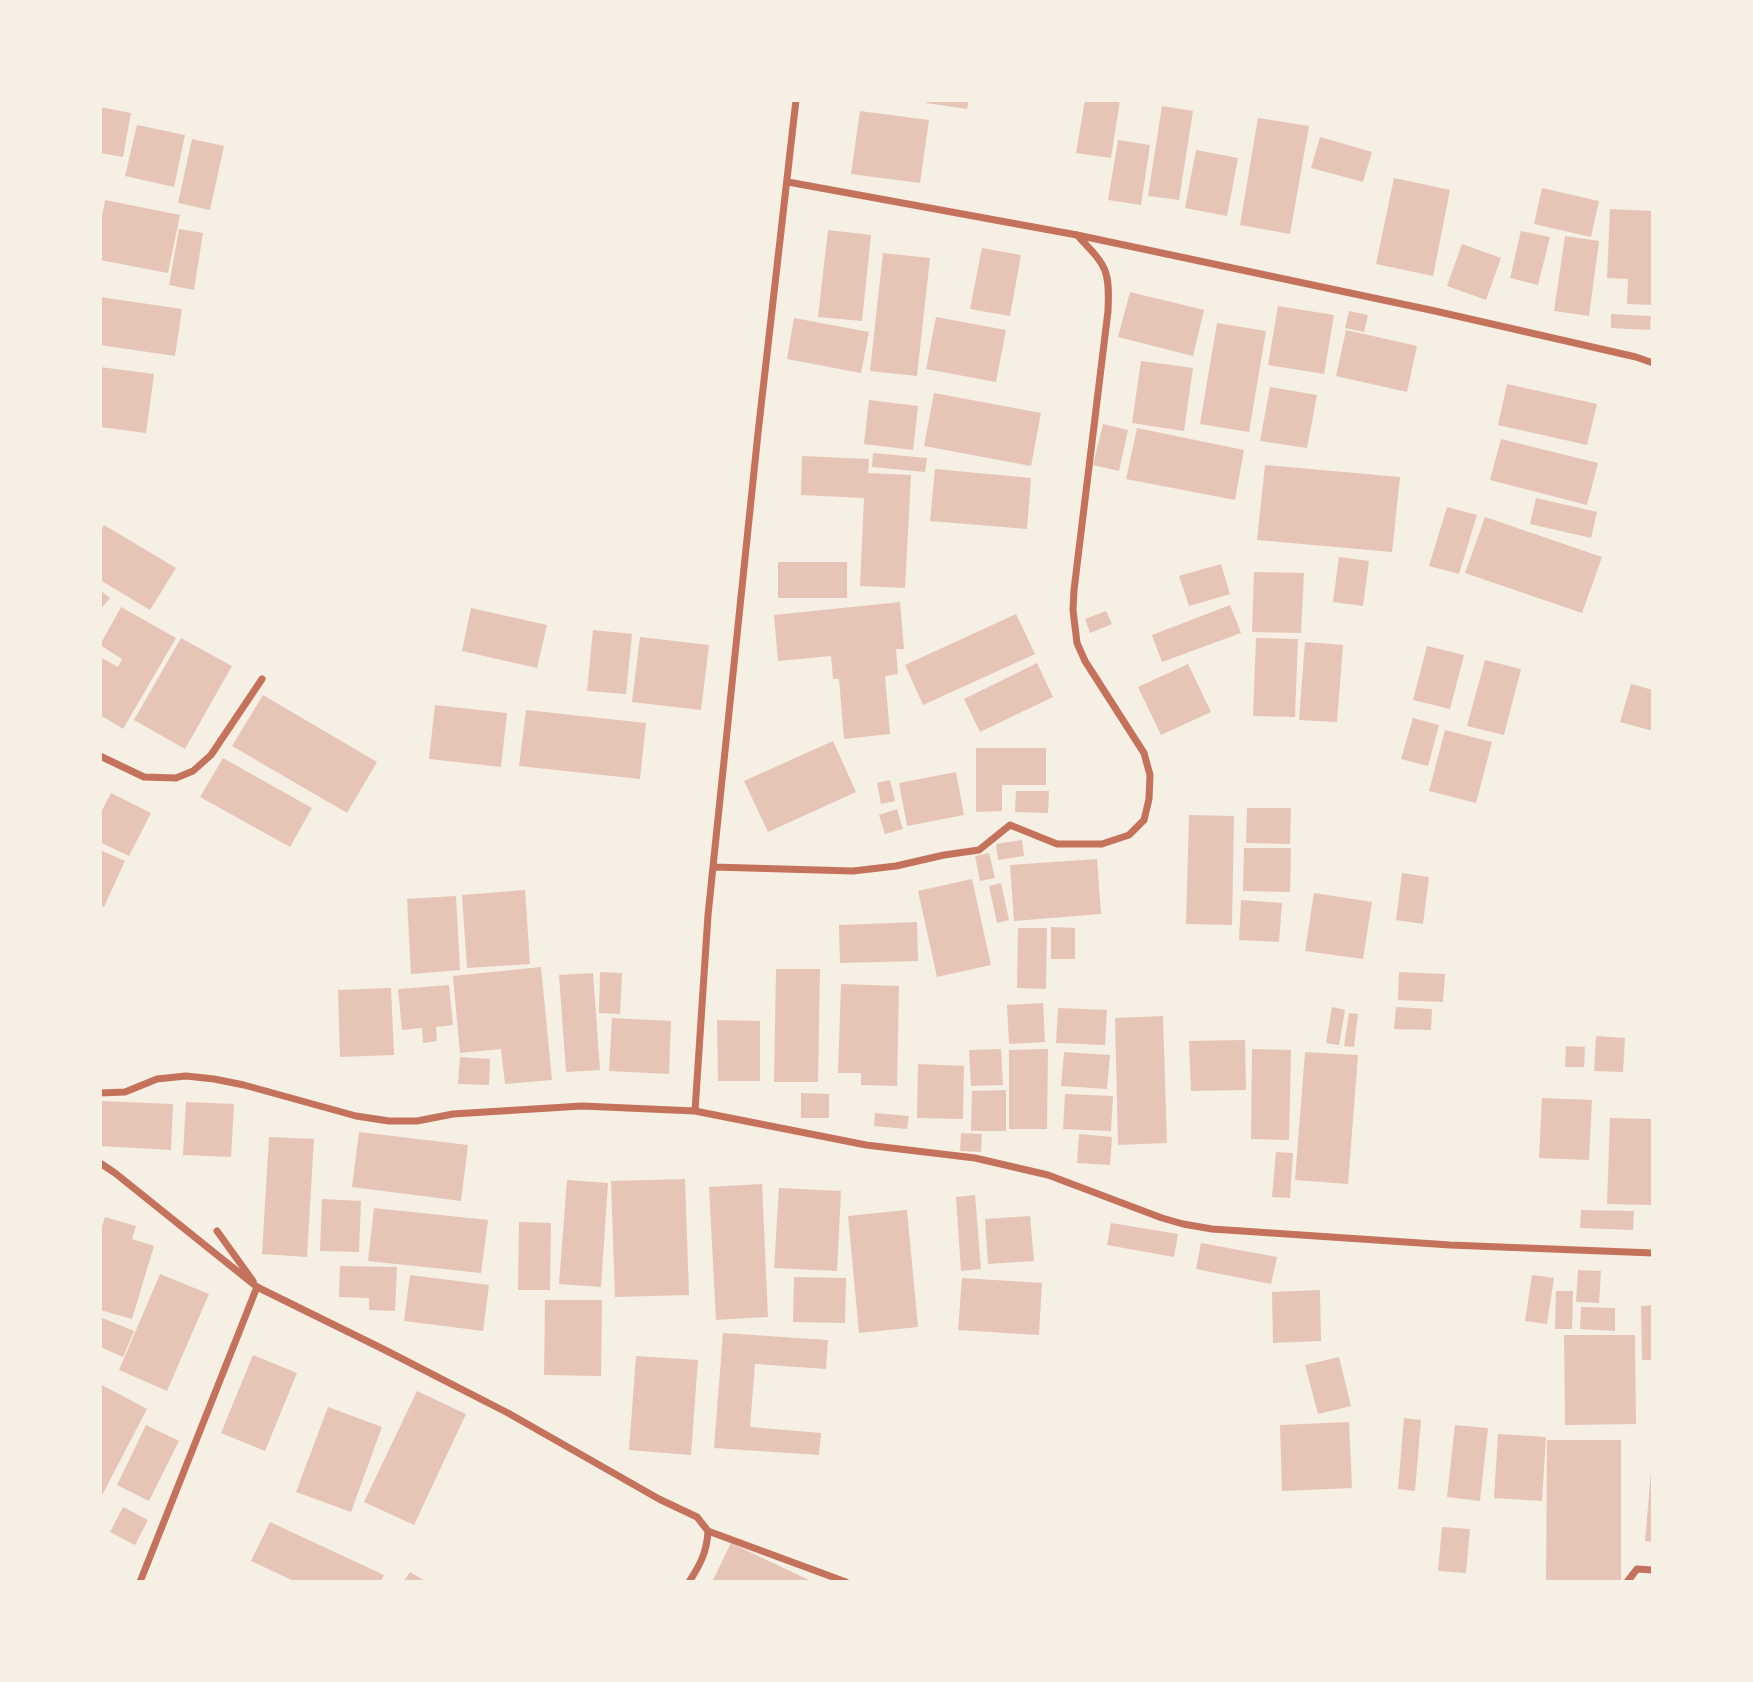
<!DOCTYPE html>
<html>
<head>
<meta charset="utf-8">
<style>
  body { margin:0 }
  #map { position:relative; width:1753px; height:1682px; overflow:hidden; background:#f6efe4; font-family:Quicksand,sans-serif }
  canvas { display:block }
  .frame { position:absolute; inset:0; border:102px solid #f6efe4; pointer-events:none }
</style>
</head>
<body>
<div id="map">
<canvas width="1753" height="1682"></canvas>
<div class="frame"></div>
</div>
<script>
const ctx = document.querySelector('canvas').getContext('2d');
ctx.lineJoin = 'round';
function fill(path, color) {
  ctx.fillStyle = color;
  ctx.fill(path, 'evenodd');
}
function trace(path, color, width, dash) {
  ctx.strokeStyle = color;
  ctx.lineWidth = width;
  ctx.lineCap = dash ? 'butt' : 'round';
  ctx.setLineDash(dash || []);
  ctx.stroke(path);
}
fill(new Path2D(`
  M926 100H969L967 109 926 103Z
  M1085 100H1120L1111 158 1076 153Z
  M1162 106 1193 111 1179 200 1148 196Z
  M100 107 131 113 123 157 100 153Z
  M860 111 929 120 920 183 851 174Z
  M1258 118 1309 126 1290 234 1240 225Z
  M137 125 185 135 174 187 125 176Z
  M1320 137 1372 152 1363 182 1311 168Z
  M192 139 224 146 210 210 178 203Z
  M1118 140 1150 145 1141 205 1108 200Z
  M1196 150 1238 158 1227 216 1185 208Z
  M1394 178 1450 190 1433 276 1376 264Z
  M1542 188 1599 201 1591 237 1534 224Z
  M105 200 180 215 168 273 100 260V227Z
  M1610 209 1653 211V305L1627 304 1628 279 1607 278Z
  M179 229 203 233 194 290 169 285Z
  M828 230 871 235 862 321 818 317Z
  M1521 231 1550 237 1538 285 1510 278Z
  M1565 236 1599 241 1589 316 1554 311Z
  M1462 244 1501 258 1486 300 1447 286Z
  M982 248 1021 255 1010 316 970 309Z
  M883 253 930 258 917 376 870 371Z
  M1130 292 1204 310 1193 356 1118 337Z
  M100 297 182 309 175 356 100 345Z
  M1278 306 1334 315 1324 374 1268 365Z
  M1349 311 1368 315 1364 332 1345 328Z
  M1611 314 1651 316 1650 330 1611 328Z
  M936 317 1006 330 996 382 926 369Z
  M794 318 869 332 861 373 787 359Z
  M1217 323 1266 331 1249 432 1200 424Z
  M1346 330 1417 346 1407 392 1336 376Z
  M1141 361 1193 368 1184 431 1132 423Z
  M100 367 154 374 146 433 100 427Z
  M1507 384 1597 404 1587 445 1498 425Z
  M1270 387 1317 395 1307 448 1260 441Z
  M934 393 1041 413 1031 466 924 446Z
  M869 400 918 406 913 450 864 444Z
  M1103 424 1128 430 1119 471 1093 465Z
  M1137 428 1244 450 1235 500 1126 479Z
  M1501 439 1598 463 1587 505 1490 480Z
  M873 453 927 458 925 472 872 467Z
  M802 456 869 459 868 473 911 475 905 588 860 586 864 498 801 495Z
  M1265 465 1400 477 1392 552 1257 540Z
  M935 469 1031 478 1027 529 930 521Z
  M1536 498 1597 512 1591 538 1530 524Z
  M1447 507 1477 515 1459 574 1429 566Z
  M1485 517 1602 557 1582 613 1465 573Z
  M104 525 176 568 150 610 100 580V532Z
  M1339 557 1369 561 1363 606 1333 602Z
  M778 562H847V598H778Z
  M1221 564 1230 594 1189 606 1179 576Z
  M1254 572 1304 573 1301 633 1252 632Z
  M100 590 110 598 100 610Z
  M900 602 904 649H896L898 674 885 676 890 734 844 739 839 679H833L831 656 778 661 774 615Z
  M1230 605 1241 633 1162 662 1152 635Z
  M121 607 176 638 123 729 100 715V657L118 667 122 659 100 645Z
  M471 608 547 625 537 668 462 651Z
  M1106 611 1112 624 1090 633 1085 619Z
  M1016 614 1035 654 923 705 905 665Z
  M593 630 632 634 626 694 587 691Z
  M640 637 709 645 701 710 632 702Z
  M181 638 232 666 185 749 134 720Z
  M1256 638 1298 639 1295 717 1253 716Z
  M1305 642 1343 645 1337 722 1299 720Z
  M1427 646 1464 655 1450 709 1413 700Z
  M1485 660 1521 669 1504 735 1467 726Z
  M1037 663 1053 697 980 732 964 699Z
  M1188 664 1211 712 1161 735 1138 687Z
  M1631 684 1653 690V731L1620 722Z
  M263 695 377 762 347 813 232 746Z
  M435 705 507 713 501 767 429 759Z
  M526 710 646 723 640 779 519 766Z
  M1413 718 1439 725 1428 766 1401 759Z
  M1445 730 1492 742 1476 803 1429 791Z
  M833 741 856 792 768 832 744 781Z
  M976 748H1046V785H1002V811L976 812Z
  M223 758 312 808 290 847 200 797Z
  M956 772 964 815 907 826 899 783Z
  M890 780 895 801 881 804 877 783Z
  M1016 791H1049L1048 813 1015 812Z
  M111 793 151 813 129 856 100 842V814Z
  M1247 808H1291L1290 844 1246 843Z
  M897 809 903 829 885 834 879 815Z
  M1189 815 1234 816 1232 925 1186 924Z
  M1022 840 1024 856 998 860 996 844Z
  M1244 848H1291L1290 892 1243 891Z
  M100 850 125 861 104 907 100 905Z
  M989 853 995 878 980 881 975 856Z
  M1097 859 1101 914 1014 921 1010 865Z
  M1402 873 1429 877 1423 924 1396 920Z
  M972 879 991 965 937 977 918 891Z
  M1001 883 1009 920 997 923 989 886Z
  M525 890 530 964 467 968 462 895Z
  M1314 893 1372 902 1363 959 1305 951Z
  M456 896 460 970 411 974 407 899Z
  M1241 900 1282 903 1279 942 1239 940Z
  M917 922 918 961 840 963 839 925Z
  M1051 927 1075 928V959H1051Z
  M1018 928H1047L1046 989 1017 988Z
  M541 967 552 1080 505 1084 501 1049 460 1053 453 976Z
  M776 969H820L818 1082H774Z
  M600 972 622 973 620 1014 599 1013Z
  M1399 972 1445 974 1443 1002 1398 1000Z
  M593 973 600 1070 566 1072 559 975Z
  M841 984 899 986 897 1086 861 1085V1073H838Z
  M449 985 453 1025 436 1027 437 1041 423 1043 422 1028 402 1030 398 989Z
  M391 988 394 1055 340 1057 338 990Z
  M1043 1003 1045 1042 1009 1044 1007 1005Z
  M1332 1007 1345 1010 1339 1045 1326 1043Z
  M1396 1007 1432 1009 1431 1030 1394 1029Z
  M1058 1008 1107 1010 1105 1045 1056 1043Z
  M1349 1013 1358 1014 1354 1047 1344 1046Z
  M1163 1016 1167 1143 1118 1145 1115 1018Z
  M612 1018 671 1021 669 1074 609 1071Z
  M717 1020 760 1021V1081H718Z
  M1596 1036 1625 1038 1623 1072 1594 1071Z
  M1245 1040 1246 1090 1191 1091 1189 1041Z
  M1566 1046 1585 1047 1584 1067H1565Z
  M1001 1049 1003 1085 971 1086 969 1050Z
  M1048 1049 1047 1129H1009V1050Z
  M1252 1049 1291 1050 1289 1140 1251 1139Z
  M1064 1052 1110 1055 1107 1089 1061 1086Z
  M1305 1052 1358 1055 1348 1184 1295 1180Z
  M460 1057 490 1059 489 1085 458 1084Z
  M918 1064 964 1066 963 1119 917 1118Z
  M1006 1090V1131H971L972 1091Z
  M801 1093 829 1094V1118H801Z
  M1065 1094 1113 1096 1111 1131 1063 1129Z
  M1542 1098 1592 1100 1589 1160 1539 1158Z
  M100 1101 173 1104 171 1150 100 1146Z
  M186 1102 234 1104 231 1157 183 1155Z
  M875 1113 909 1116 907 1129 874 1126Z
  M1610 1118 1653 1119V1205L1607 1204Z
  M359 1132 468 1145 461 1201 352 1187Z
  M961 1133 982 1134 981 1152 960 1151Z
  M1079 1134 1112 1137 1110 1165 1077 1163Z
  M269 1137 314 1139 307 1257 262 1254Z
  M1276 1152 1293 1153 1290 1198 1272 1197Z
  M685 1179 689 1295 615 1297 611 1181Z
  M567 1180 608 1183 601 1287 559 1284Z
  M762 1184 768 1317 716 1320 709 1187Z
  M779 1188 841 1191 837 1271 774 1268Z
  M975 1195 981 1269 961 1271 956 1197Z
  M322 1199 361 1201 359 1252 320 1251Z
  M374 1208 488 1220 481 1273 368 1261Z
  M907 1210 918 1327 859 1333 848 1216Z
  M1581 1210 1634 1211 1633 1230 1580 1228Z
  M1030 1216 1034 1261 988 1264 985 1219Z
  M105 1217 136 1226 132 1239 154 1246 132 1319 100 1310V1233Z
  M519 1222 551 1223 550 1290H518Z
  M1111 1223 1178 1234 1174 1257 1107 1245Z
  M1201 1243 1277 1257 1271 1284 1196 1269Z
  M340 1266 397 1267 395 1311 369 1310V1298L339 1297Z
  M1578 1270 1601 1271 1599 1303 1576 1302Z
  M160 1274 209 1294 167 1391 119 1370Z
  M410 1275 489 1285 483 1331 404 1321Z
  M1532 1275 1554 1278 1547 1324 1525 1321Z
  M794 1277 846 1278 845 1323 793 1322Z
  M962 1278 1042 1283 1039 1335 958 1330Z
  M1320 1290 1321 1341 1273 1343 1272 1292Z
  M1556 1291H1573L1572 1329H1555Z
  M545 1300H602L601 1376 544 1375Z
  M1653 1305V1360H1642L1641 1306Z
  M1581 1307 1615 1308V1331L1580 1329Z
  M100 1317 134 1331 123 1357 100 1347 102 1342 100 1341Z
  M723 1333 828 1340 826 1369 755 1364 750 1427 821 1433 819 1455 714 1448Z
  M1564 1335H1635L1636 1424 1565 1425Z
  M253 1355 297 1373 265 1451 221 1433Z
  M636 1356 698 1360 691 1455 629 1450Z
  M1339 1357 1351 1406 1318 1414 1305 1365Z
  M100 1384 147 1409 100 1499Z
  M417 1391 466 1414 414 1525 364 1502Z
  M328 1407 382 1427 351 1512 296 1492Z
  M1404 1418 1421 1420 1415 1491 1398 1489Z
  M1349 1422 1352 1488 1282 1491 1280 1425Z
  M146 1425 179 1441 149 1501 117 1485Z
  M1455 1425 1488 1428 1480 1501 1447 1497Z
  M1498 1434 1546 1437 1542 1501 1494 1498Z
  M1547 1440H1621V1582H1546Z
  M1651 1472H1653V1542L1645 1541Z
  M123 1507 148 1520 135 1545 110 1532Z
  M270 1522 384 1575 380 1582H296L251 1561Z
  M1442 1527 1470 1529 1466 1573 1438 1571Z
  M731 1543 813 1582H712Z
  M410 1572 427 1582H403Z`), '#e6c5b7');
trace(new Path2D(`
  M788 182 1077 235 1435 311 1636 357 1653 363
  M100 756 144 777 176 778 193 771 211 755 262 679
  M713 867 853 871 896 866 944 855 979 850 1010 825 1057 844H1102L1129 835 1144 820 1149 799 1150 775 1144 753 1085 661 1077 643 1073 610 1074 590 1108 311C1110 268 1106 266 1077 235
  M100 1093 125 1092 157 1079 186 1076 214 1079 244 1085 356 1116 389 1121H417L453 1114 582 1106 695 1111 866 1145 975 1158 1048 1175 1162 1218 1183 1224 1212 1229 1450 1245 1653 1253
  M695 1111 708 915 758 433 796 100
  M100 1163 115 1173 257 1287 383 1349 508 1413 659 1499 697 1517 708 1531C707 1552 700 1565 689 1582
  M217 1231 253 1281
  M708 1531 846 1582
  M140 1582 257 1287
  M1627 1582 1637 1569 1653 1570`), '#c5725c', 7);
</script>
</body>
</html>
